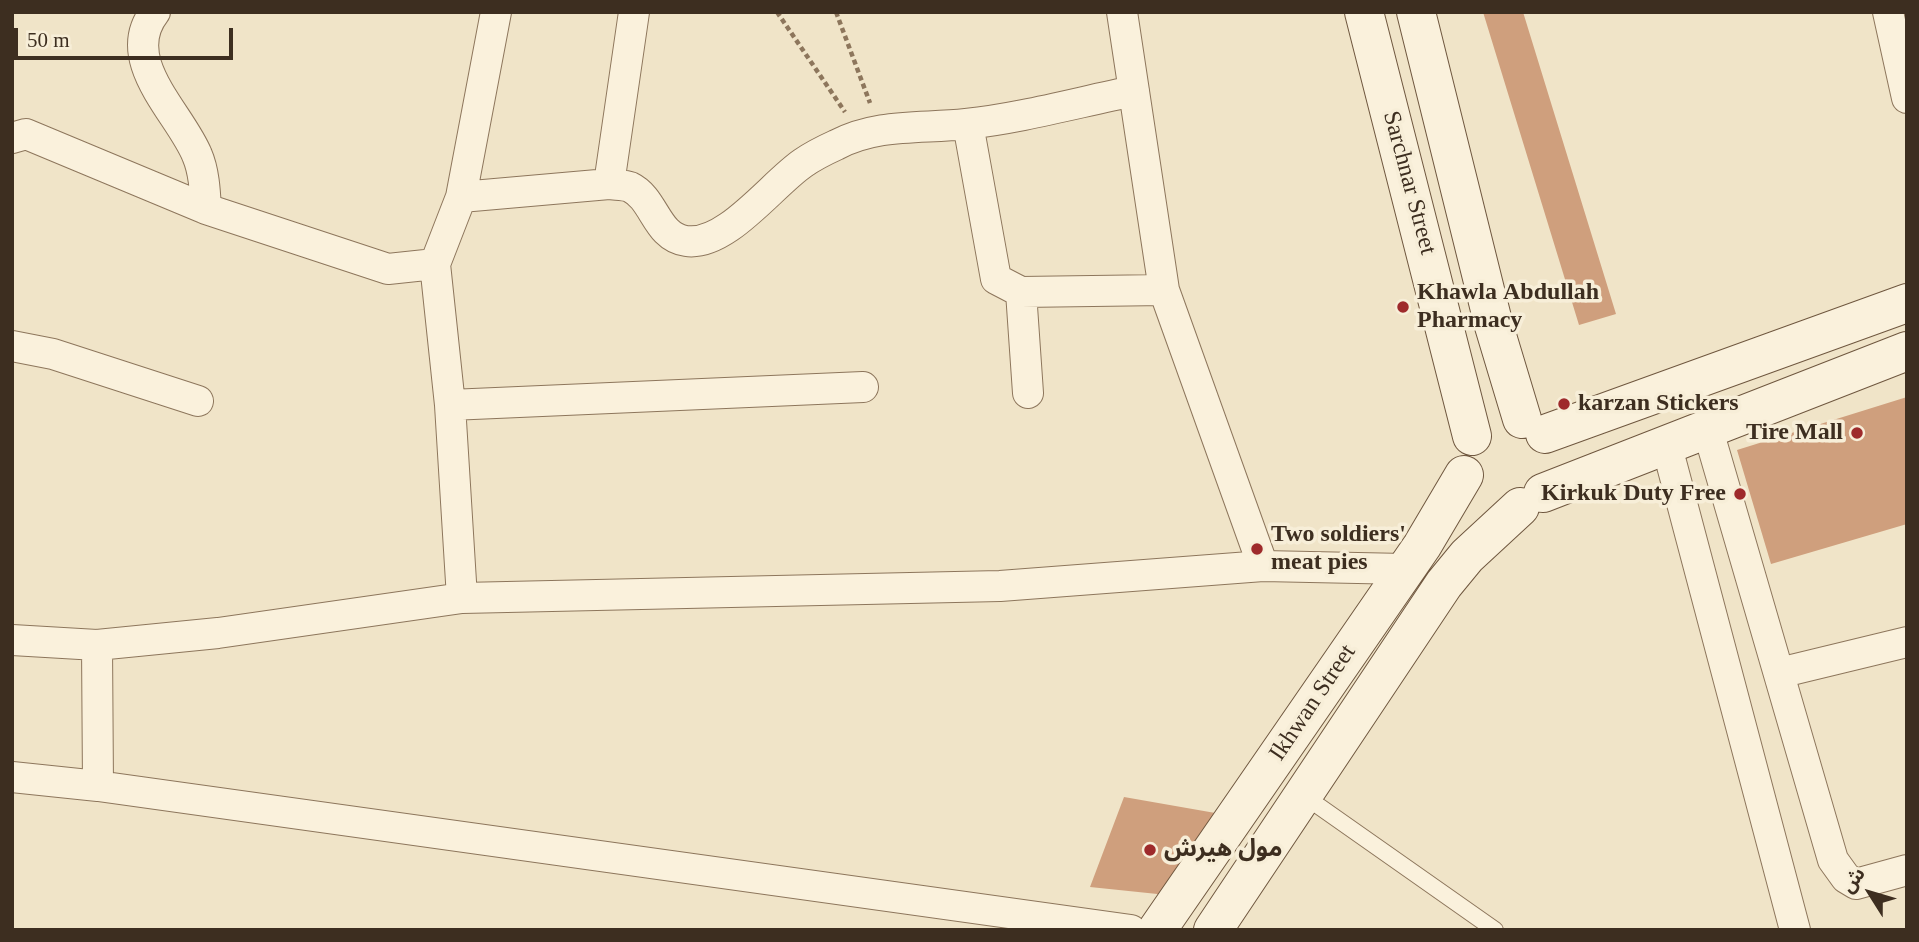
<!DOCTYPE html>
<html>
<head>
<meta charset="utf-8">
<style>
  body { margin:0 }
  #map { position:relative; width:1919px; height:942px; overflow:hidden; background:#f0e4c8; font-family:"Times New Roman","Noto Sans Arabic",serif }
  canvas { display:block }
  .frame { position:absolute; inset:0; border:14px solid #3d2e20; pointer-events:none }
  .north { position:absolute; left:1835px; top:858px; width:70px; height:70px; -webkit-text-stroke:5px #f7eed8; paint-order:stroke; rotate:307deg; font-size:19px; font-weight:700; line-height:28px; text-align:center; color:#3d2e20 }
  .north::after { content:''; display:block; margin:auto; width:24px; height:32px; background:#3d2e20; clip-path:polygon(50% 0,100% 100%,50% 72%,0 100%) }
  .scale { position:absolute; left:14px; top:28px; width:219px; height:32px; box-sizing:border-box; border:4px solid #3d2e20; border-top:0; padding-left:9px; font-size:21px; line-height:24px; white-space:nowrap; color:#3d2e20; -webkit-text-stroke:5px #f7eed8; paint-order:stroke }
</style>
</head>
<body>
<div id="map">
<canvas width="1919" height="942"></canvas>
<div class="frame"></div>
<div class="north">ش</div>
<div class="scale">50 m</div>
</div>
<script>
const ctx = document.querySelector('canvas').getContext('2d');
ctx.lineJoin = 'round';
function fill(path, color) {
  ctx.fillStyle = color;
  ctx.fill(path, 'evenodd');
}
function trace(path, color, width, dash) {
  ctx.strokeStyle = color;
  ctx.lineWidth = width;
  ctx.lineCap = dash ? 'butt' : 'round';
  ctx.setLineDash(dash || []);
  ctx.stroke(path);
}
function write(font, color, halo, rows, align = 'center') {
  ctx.font = font + ' "Times New Roman","Noto Sans Arabic",serif';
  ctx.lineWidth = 7;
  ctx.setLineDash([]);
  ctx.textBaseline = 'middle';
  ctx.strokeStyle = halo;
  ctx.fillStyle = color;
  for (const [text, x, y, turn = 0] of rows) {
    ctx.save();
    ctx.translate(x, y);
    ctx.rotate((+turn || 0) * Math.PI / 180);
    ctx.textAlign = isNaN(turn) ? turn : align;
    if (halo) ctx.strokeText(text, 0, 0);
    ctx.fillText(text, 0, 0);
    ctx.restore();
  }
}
fill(new Path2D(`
  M1483 12H1523L1616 314 1579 325Z
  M1907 397V524L1771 564 1737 450Z
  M1124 797 1221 814 1167 895 1090 887Z`), '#cf9f7d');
const lane = new Path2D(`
  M1303 795 1495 930`);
const street = new Path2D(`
  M155 12C117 60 180 113 197 155 204 171 205 191 206 209
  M1122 12 1164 290 1263 566
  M1888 12 1907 98
  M968 124 996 279 1021 292 1164 290
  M12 138 26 134 206 209 388 269 435 264
  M609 184 634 12
  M461 197 609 184C615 185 625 185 630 187 655 199 656 237 686 241 726 247 772 184 803 163 813 156 825 150 836 145 878 123 921 129 966 124 1022 118 1079 102 1134 91
  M1021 292 1028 393
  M12 346 53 354 198 401
  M450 405 863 387
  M1707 427 1833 860 1846 878 1856 884 1907 870
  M1666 443 1795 930
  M462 598 450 405 435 264 461 197 496 12
  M12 640 97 645 218 633 462 598 1000 586 1263 566 1405 569
  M97 645 98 786
  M1779 673 1907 642
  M12 777 98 786 1131 930`);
const secondary = new Path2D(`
  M1364 12 1472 436
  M1416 12 1494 326 1522 419
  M1545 434 1907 303
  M1543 493 1907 351
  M1157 930 1422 546 1464 475
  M1213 930 1444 584 1467 556 1520 507`);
trace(lane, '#8d765c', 18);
trace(street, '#8d765c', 32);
trace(secondary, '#6f573f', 40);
trace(new Path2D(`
  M777 12 845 112
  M836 12 870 103`), '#8d765c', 4.5, [5, 3.5]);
trace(lane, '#faf1dc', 16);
trace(street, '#faf1dc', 30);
trace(secondary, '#faf1dc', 38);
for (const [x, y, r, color] of [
  [1403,307,7,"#9e2a2b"],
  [1564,404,7,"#9e2a2b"],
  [1857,433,7,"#9e2a2b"],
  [1740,494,7,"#9e2a2b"],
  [1257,549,7,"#9e2a2b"],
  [1150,850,7,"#9e2a2b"]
]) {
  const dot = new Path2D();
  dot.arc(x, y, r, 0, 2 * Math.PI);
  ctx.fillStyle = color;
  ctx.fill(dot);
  trace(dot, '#f7eed8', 2.5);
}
write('24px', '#3d2e20', '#f7eed8', [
  ["Sarchnar Street",1409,183,75],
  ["Ikhwan Street",1313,703,-56]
]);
write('bold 24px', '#3d2e20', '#f7eed8', [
  ["Khawla Abdullah",1417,293],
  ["Pharmacy",1417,321],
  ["karzan Stickers",1578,404],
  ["Tire Mall",1843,433,"right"],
  ["Kirkuk Duty Free",1726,494,"right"],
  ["Two soldiers'",1271,535],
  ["meat pies",1271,563],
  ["مول هيرش",1164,850]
], 'left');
</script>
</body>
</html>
